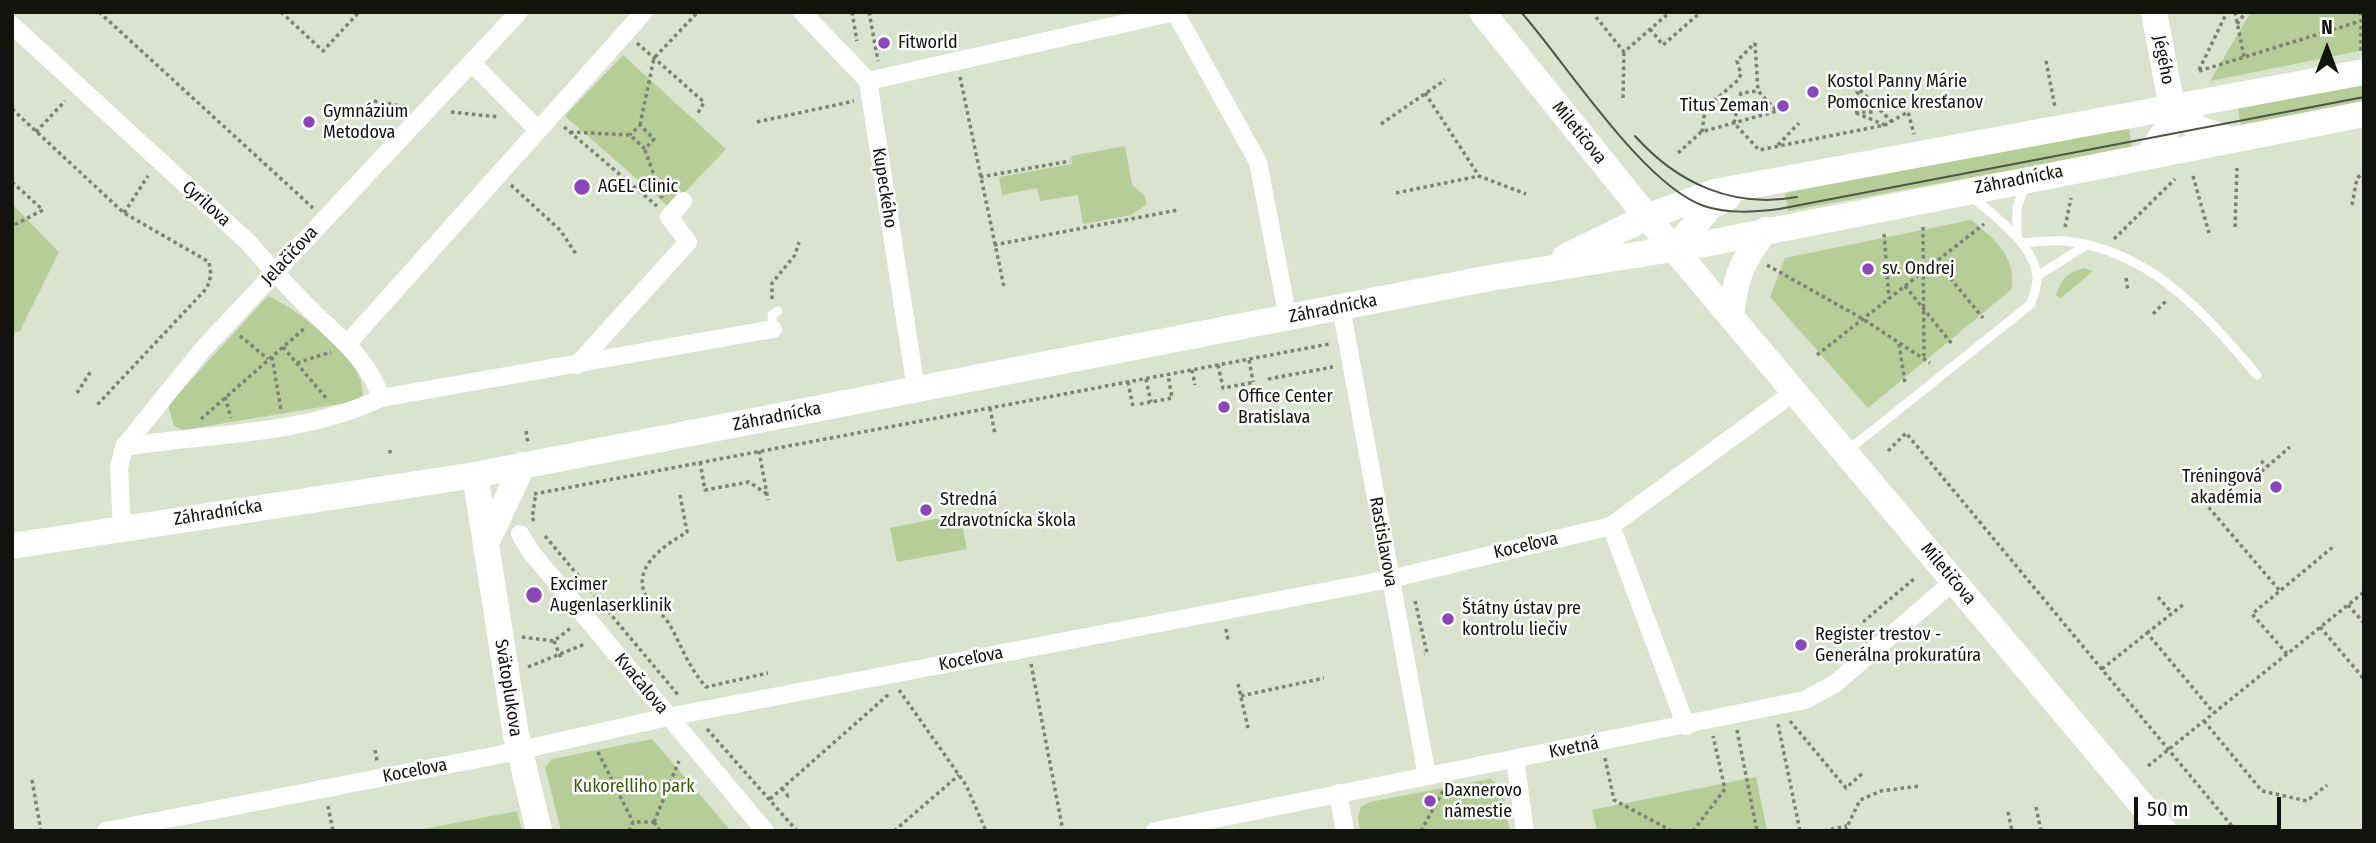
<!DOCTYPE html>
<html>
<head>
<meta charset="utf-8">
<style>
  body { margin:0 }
  #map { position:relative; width:2376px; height:843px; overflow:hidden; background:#d9e3ce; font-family:"Fira Sans Condensed",sans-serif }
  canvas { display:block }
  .frame { position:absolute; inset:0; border:14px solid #11140d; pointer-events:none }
  .north { position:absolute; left:2292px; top:14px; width:70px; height:70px; -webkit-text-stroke:5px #fff; paint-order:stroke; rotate:0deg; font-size:19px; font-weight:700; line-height:28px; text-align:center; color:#11140d }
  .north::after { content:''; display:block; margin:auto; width:24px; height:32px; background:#11140d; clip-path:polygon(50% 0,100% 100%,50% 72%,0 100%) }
  .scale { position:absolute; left:2134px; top:797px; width:147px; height:32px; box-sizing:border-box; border:4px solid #11140d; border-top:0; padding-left:9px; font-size:21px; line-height:24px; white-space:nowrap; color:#11140d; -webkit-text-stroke:5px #fff; paint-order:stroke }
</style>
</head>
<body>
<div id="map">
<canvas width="2376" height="843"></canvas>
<div class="frame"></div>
<div class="north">N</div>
<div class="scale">50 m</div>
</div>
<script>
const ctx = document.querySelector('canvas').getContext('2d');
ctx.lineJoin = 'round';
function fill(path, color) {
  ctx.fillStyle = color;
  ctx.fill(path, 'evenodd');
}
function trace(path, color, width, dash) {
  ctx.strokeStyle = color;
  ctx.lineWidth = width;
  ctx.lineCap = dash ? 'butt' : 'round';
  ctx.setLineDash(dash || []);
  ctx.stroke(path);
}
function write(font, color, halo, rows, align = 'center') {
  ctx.font = font + ' "Fira Sans Condensed",sans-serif';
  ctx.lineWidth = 5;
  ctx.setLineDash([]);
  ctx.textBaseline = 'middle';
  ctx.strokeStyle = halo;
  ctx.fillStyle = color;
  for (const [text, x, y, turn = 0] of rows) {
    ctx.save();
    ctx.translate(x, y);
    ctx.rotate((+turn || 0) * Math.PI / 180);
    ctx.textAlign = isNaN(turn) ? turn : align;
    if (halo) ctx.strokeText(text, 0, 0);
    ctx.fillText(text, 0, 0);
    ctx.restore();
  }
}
fill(new Path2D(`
  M2251 12H2364V50L2210 81Z
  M623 55 726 149 670 208 565 116Z
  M2364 84V103L2241 126 2238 108Z
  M2129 128 2132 148 1788 211 1785 193Z
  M1125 146 1132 185 1144 195 1147 204 1131 215 1083 224 1078 195 1040 201 1037 188 1002 195 999 177 1072 164 1071 156Z
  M12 204 59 252 20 331 12 333Z
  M1971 220C1996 240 2015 255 2012 289L1868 408 1770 297 1785 258Z
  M2084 268 2093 271 2061 298 2056 295C2061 279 2068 272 2084 268Z
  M268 296C294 307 340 344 355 369 362 379 362 389 363 400L183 430 174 426 168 405Z
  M960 514 967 549 897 562 890 528Z
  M652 739 731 831H561L545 767 552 759Z
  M1756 777 1767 831H1597L1592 810Z
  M1490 779 1501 787 1510 831H1360L1358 818 1361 807 1370 802Z
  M517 811 522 831H414Z`), '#b5cd97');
trace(new Path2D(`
  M99 12 313 208
  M281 12 323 51 359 12
  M852 12 857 41
  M869 12 878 61
  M2235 12 2244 57
  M2361 12V52
  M1826 13V12
  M1596 17 1624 52 1670 12
  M2237 24 2246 12
  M1650 29 1663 45 1701 12
  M637 43 704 102 697 115
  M1755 43 1758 91
  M2046 61 2055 107
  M2199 70 2227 12
  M2199 71 2364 20
  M960 77 1004 287
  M1425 93 1479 176 1526 194
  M1623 98 1624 52
  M374 101 406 107
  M12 109 124 213 209 262 211 275 207 288 97 405
  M451 112 499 117
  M1855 112H1874L1857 92 1860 90 1892 122
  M1856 113 1885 125
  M757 122 854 101
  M1381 124 1445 80
  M640 125 654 58 698 12
  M564 127 657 206
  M36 132 65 101
  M570 132 630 135 645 149 654 139 640 125 630 135
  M1702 132 1705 109 1738 80 1741 74 1737 61 1755 43
  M1778 145 1799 123
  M645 150 662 198
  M1678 153 1701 132 1777 111 1758 91 1741 93 1734 123 1759 150 1885 125 1908 112 1914 134
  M2193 176 2209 233
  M980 177 1070 161
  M12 182 43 210 12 226
  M511 185 560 230 576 254
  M1396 193 1479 176
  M2352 205 2357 178 2364 172
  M124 213 148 176
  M1923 227 1924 358
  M2065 227 2071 198
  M2235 227 2237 168
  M1884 234 1889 299
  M2114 239 2175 179
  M994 245 1178 210
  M1937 262 1983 318
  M1767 265 1863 319 1930 363
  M2126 278 2128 291
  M1905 286 1952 344
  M772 299V283L795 255 799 242
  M2153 314 2166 301
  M240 336 268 359
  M1899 344 1905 383
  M283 347 326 398
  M1817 355 1984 224
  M272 357 281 410
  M1249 360 1253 382
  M297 363 331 352
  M1218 365 1223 388 1255 382
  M1192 370 1195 385
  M1146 379 1151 402
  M1268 379 1333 367
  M1128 382 1133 407
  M77 393 91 371
  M225 397 231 418
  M1140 404 1172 398 1168 375
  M990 408 995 434
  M201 419 306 327
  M526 431 528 443
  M390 450V455
  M759 451 768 500
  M1888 451 1906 433 2236 831
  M2261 461 2267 466
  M700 462 705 490 749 482 767 494
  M2256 476 2290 447
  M534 494 1329 344
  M680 495 687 532C663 546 626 571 650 602 656 610 666 617 671 627 682 648 690 669 706 687L768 673
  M2204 502 2280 591
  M534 521 532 518 536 492
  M545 536 679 696
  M2158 597 2172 613
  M1415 601 1427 653 1424 654
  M2348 605 2364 623
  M1863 622 1915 578
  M2320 627 2364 679
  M1226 629 1228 640
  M2147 633 2184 604
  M522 637 554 641 572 627
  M554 641 561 658
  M2287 654 2252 614 2333 547
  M1031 664 1063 831
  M528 667 585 644
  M2102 669 2147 633 2214 713
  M1238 684 1248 728
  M899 690 966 785 986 831
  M1241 696 1324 678
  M1790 721 1846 788 1864 772
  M2204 721 2262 791 2307 801 2327 785
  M1778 724 1800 831
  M707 729 797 831
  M1737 730 1757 831
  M375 750 377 761
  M598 752 633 822
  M1605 758 1614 800 1672 831
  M2148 766 2364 592
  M32 780 41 831
  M782 788 788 796 791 794
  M770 799 889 694
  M328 806 333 831
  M2036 807 2041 831
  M2008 812 2012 831
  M654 822 679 761
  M654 822 660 831
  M629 831 633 822H654
  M894 831 959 775
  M1421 831 1443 791
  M1693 831 1725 789 1713 736
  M1824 831 1847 826
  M1845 831 1860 800 1881 791 1920 786`), '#7b8173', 3.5, [3.5, 3.5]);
trace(new Path2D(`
  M2017 234V208L2025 185
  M2023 243C2036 242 2052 240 2065 241 2151 250 2205 314 2257 375
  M2037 276 2085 246
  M773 329 772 315 778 311
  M1847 451 2031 304C2033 296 2038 285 2037 277 2034 243 1994 216 1971 196`), '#fff', 9);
trace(new Path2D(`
  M802 12 868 81 916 389
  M1175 12 1258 162 1288 318
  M12 25 249 243C270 268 292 291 315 314 342 340 369 361 381 398
  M472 63 538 130
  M868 81 1175 12
  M1341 307 1427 776
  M348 343 644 12
  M577 365 688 242 669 217 683 201
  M124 447C209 433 302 436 381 398L773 329
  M1611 526 1686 726
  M122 527 119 468 124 447 203 349 519 12
  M520 534 531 552 765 831
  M1515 759 1525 831
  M1338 793 1345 831
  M106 831 498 755 668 717 1390 579 1611 526 1794 392
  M1155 831 1805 700 1836 683 1954 581`), '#fff', 18);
trace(new Path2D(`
  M1482 12 1647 217 2164 831
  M2172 108 2199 129 2231 140
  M2148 155 2170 125 2172 108 2154 12
  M1674 249 1710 207 1728 197
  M1565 257 1647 217 1715 192 2364 72
  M1731 317C1735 278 1742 260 1766 230
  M475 475 516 735 539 831
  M487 541 523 465
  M12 546 475 475 1490 278 1704 244 2364 114`), '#fff', 26);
trace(new Path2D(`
  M1521 12C1566 63 1643 185 1704 206 1728 214 1754 212 1779 209L2364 97
  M1635 136C1677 183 1733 209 1797 197`), '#4f5449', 2);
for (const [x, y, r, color] of [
  [884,43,7,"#8947bb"],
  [1813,92,7,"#8947bb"],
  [1783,106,7,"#8947bb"],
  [309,122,7,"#8947bb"],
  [582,187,9,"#8947bb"],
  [1868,269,7,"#8947bb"],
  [1224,407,7,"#8947bb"],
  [2276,487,7,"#8947bb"],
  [926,510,7,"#8947bb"],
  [534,595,9,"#8947bb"],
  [1448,619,7,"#8947bb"],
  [1801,645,7,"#8947bb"],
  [1430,801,7,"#8947bb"]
]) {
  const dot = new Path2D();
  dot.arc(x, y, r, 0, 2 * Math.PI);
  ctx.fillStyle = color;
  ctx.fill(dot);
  trace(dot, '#fff', 2.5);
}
write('18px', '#11140d', '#fff', [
  ["Fitworld",898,43],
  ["Kostol Panny Márie",1827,82],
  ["Pomocnice kresťanov",1827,103],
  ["Titus Zeman",1769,106,"right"],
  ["Gymnázium",323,112],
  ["Metodova",323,133],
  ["AGEL Clinic",598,187],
  ["sv. Ondrej",1882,269],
  ["Office Center",1238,397],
  ["Bratislava",1238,418],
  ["Tréningová",2262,477,"right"],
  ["akadémia",2262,498,"right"],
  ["Stredná",940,500],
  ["zdravotnícka škola",940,521],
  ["Excimer",550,585],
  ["Augenlaserklinik",550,606],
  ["Štátny ústav pre",1462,609],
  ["kontrolu liečiv",1462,630],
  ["Register trestov -",1815,635],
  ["Generálna prokuratúra",1815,656],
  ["Daxnerovo",1444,791],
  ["námestie",1444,812]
], 'left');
write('18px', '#11140d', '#fff', [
  ["Jégého",2163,60,79],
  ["Miletičova",1579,133,51],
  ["Záhradnícka",2019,180,-11],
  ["Kupeckého",884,188,81],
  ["Cyrilova",206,204,42],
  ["Jelačičova",290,256,-47],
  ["Záhradnícka",1333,309,-11],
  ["Záhradnícka",777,417,-11],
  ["Záhradnícka",218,513,-9],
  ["Rastislavova",1383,542,80],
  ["Koceľova",1526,546,-13],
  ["Miletičova",1948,574,50],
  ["Koceľova",971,659,-11],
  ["Kvačalova",641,684,50],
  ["Svätoplukova",508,688,81],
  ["Kvetná",1574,748,-11],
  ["Koceľova",415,771,-11]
]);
write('18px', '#3e590b', '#fff', [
  ["Kukorelliho park",634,787]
]);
</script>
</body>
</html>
